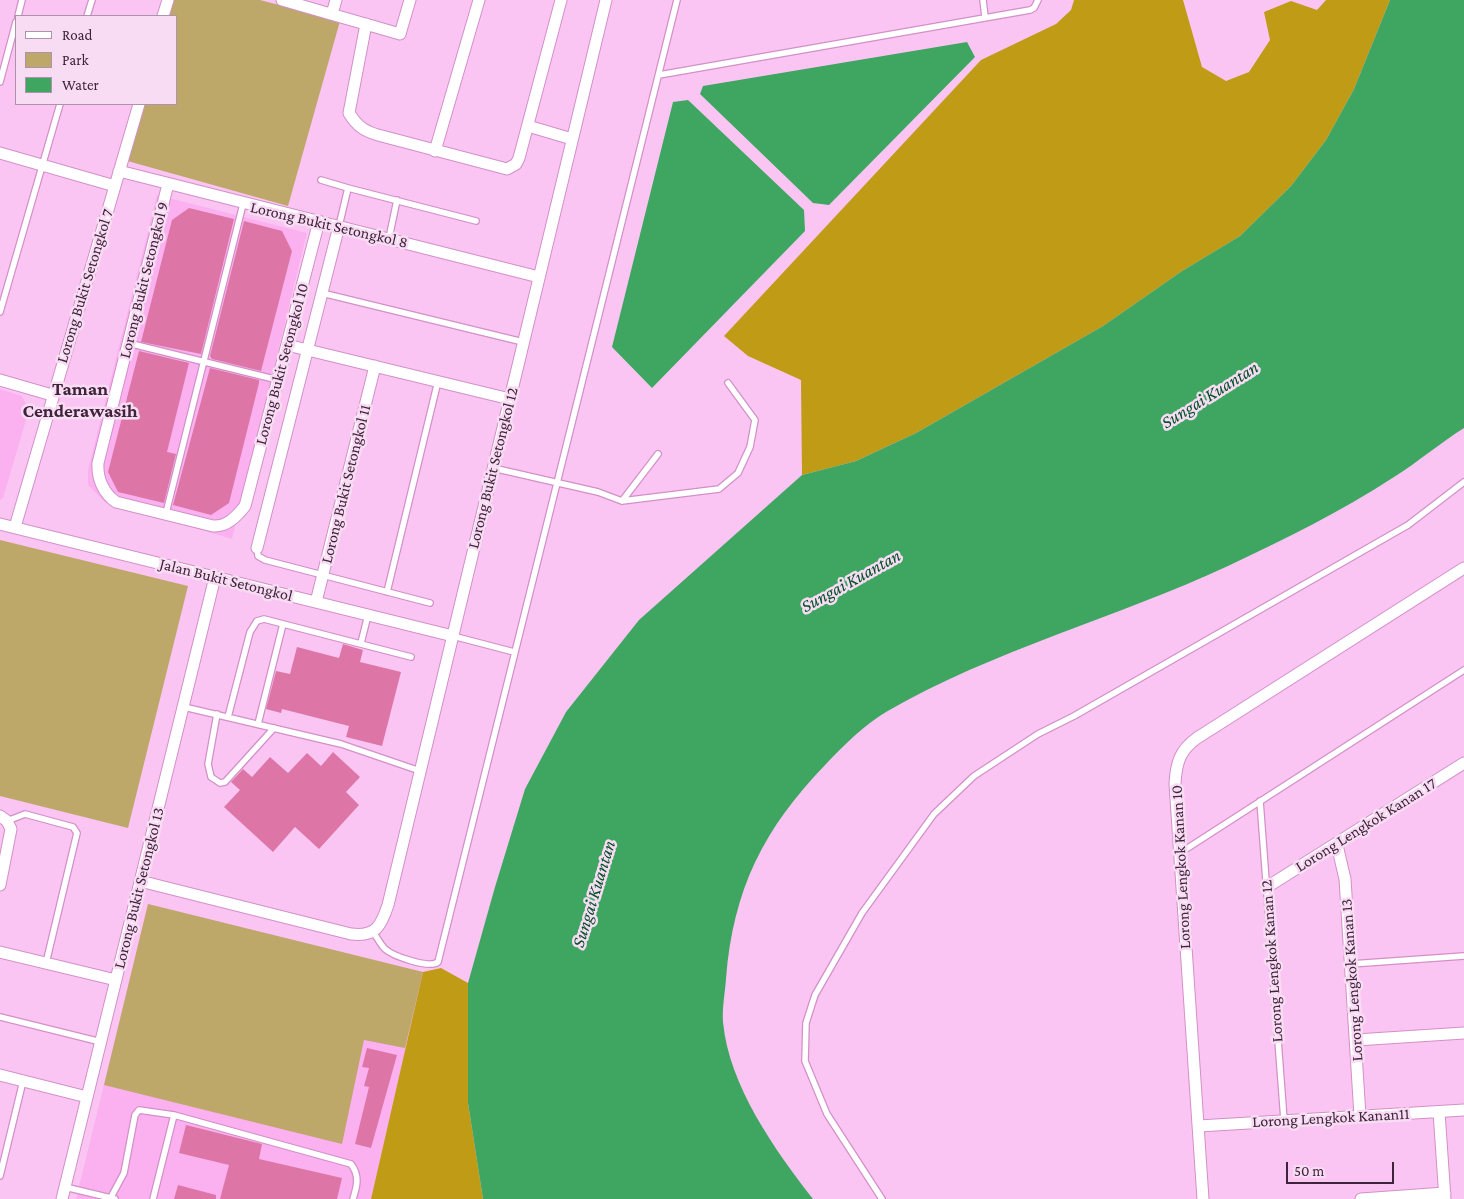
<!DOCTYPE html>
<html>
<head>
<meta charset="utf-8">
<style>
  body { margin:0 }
  #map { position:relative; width:1464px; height:1199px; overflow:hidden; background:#fbc5f3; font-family:"Crimson Pro",serif }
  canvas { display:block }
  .legend { position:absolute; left:15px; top:15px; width:162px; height:90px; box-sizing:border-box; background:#f8dcf3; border:1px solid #ae92a9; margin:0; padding:6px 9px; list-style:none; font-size:15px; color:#3e243a }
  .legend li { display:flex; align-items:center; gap:10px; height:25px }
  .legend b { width:25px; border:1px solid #ae92a9 }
  .scale { position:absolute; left:1286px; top:1162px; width:108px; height:22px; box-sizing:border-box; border:2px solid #3e243a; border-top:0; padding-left:6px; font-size:15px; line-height:18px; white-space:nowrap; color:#3e243a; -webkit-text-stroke:4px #f8dcf3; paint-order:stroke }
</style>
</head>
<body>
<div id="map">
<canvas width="1464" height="1199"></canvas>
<ul class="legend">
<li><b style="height:6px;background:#fff"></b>Road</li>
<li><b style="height:14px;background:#bda86a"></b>Park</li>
<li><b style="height:14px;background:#3fa662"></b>Water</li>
</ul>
<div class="scale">50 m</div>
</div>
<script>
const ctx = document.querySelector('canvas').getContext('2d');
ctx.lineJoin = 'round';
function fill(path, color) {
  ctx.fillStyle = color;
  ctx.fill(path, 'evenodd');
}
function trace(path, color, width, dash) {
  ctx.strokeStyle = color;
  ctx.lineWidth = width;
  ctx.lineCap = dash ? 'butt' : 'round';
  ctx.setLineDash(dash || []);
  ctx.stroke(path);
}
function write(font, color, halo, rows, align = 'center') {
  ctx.font = font + ' "Crimson Pro",serif';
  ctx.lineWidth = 5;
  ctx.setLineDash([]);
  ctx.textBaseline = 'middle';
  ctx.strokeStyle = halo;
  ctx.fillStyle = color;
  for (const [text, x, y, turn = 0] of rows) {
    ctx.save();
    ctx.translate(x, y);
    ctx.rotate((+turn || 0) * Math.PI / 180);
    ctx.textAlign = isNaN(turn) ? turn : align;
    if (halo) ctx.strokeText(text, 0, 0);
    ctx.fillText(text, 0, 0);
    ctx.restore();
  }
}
fill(new Path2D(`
  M157 195 307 233 232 539 105 502 88 485V470Z
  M0 389 22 396 29 410 3 498 0 500Z
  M148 904 423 972 371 1199H76Z`), '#fbb1f0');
fill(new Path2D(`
  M170 0H260L340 21 288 206 124 160 140 104H176V16H166Z
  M0 540 188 586 128 828 0 796Z
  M148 904 423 972 405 1048 364 1040 342 1144 104 1085Z`), '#bda86a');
fill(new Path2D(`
  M1074 0H1183L1202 67 1226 81 1249 72 1270 40 1264 12 1291 1 1317 10 1326 0H1390L1354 89 1326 140 1291 186 1240 236 1182 271 1103 326 916 433 856 461 802 475 801 380 748 356 724 336 981 60 1056 24 1071 10Z
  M441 968 468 983V1103L483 1199H371L423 972Z`), '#bf9b16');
fill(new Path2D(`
  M1390 0H1464V428C1440 443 1418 462 1394 477 1342 511 1285 539 1228 566 1116 618 993 650 886 712 864 725 844 745 826 764 764 828 733 889 726 979 725 993 722 1008 723 1022 729 1086 775 1150 813 1199H483L468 1103V983L495 887 525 789 566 712 639 620 802 475 856 461 916 433 1103 326 1182 271 1240 236 1291 186 1326 140 1354 89Z
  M967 42 975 57 829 205 813 203 700 94 703 86Z
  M688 100 804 210 805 231 652 388 612 347 673 102Z`), '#3fa662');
fill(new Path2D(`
  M189 208 234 219 201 354 141 342 172 220Z
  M244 221 282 231 292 251 261 371 212 359 210 356Z
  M139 351 189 363 167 452 176 454 164 503 118 492 108 472Z
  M210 368 259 380V383L229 503 211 515 173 505Z
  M343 644 363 650 360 662 401 672 382 746 346 737 349 726 282 709 281 713 266 709 276 671 290 674 297 647 339 658Z
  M333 752 360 777 346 792 359 805 319 849 295 827 273 852 224 807 240 790 231 782 243 769 252 777 270 757 288 773 307 753 321 766Z
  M367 1048 397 1055 371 1148 355 1144 369 1087 364 1086 369 1068 362 1067Z
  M186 1125 262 1144 259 1159 342 1178 337 1199H220L229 1165 179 1153Z
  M178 1185 216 1195V1199H174Z`), '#dd76a7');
const service = new Path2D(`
  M983 0 985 17
  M18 16 22 0
  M87 16 92 0
  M659 75 1030 10 1034 8 1038 0
  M0 82 16 22
  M321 180 348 188
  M339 226 348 188 476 221
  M389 238 397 200
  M322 293 523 342
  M0 312 60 104
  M128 343 278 380
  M493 468 598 492 622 501 719 489 738 473 750 447 755 420 728 383
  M622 501 658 454
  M166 513 243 204
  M257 548 258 556 265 560 430 603
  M387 592 438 381
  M453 636 514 652
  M361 643 368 615
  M184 707 341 744 420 771
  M217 714 208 764 211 777 220 783 225 782 274 728
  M228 717 250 632 257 621 264 619 411 657
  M258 724 283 624
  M1260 801 1284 1120
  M7 821 25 814 73 827 77 833 46 963
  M1180 853 1464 670
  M373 932C377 937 380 944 385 949 393 956 429 969 438 962L677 0
  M1351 964 1464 956
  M0 1017 101 1042
  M0 1176 23 1081
  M65 1187 115 1199
  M110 1199 124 1173 135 1115 139 1110 174 1115 351 1164C360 1176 357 1186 353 1199
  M153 1199 174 1115
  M882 1199 827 1114 805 1061 806 1023 815 995 862 913 934 814 974 776 1038 734 1074 716 1408 525 1464 482`);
const minor = new Path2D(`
  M282 0 400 34 410 0
  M332 14 336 0
  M163 16 168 0
  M366 24 349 113C357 126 364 131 378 135L507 169 516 164 519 158 561 0
  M528 126 572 139
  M435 151 479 0
  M0 153 115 186
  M119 171 539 277
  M168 184 98 463C97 478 103 493 116 502L213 526C227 527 237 516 245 506L319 221
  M287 345 510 399
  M0 380 52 395
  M0 524 453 636
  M15 527 139 104
  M257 548 339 226
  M316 602 375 366
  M0 816 7 821 11 829 0 885
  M1337 845 1345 879 1360 1116
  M140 881 351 934C376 937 381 926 388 905L606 0
  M1267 887 1464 763
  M0 952 116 980
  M1356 1040 1464 1033
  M0 1075 87 1097
  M1439 1112 1445 1199
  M1199 1126 1464 1110
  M62 1199 215 577
  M1203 1199 1175 784C1176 763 1180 750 1197 738L1464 568
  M1361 1199 1445 1193`);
trace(service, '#d290c8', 8);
trace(minor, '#d290c8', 13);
trace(service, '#fff', 5.5);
trace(minor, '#fff', 11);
write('16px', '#3e243a', '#f8dcf3', [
  ["Lorong Bukit Setongkol 8",329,225,13],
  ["Lorong Bukit Setongkol 9",144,280,-76],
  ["Lorong Bukit Setongkol 7",85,286,-73],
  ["Lorong Bukit Setongkol 10",282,364,-75],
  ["Lorong Bukit Setongkol 12",493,468,-76],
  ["Lorong Bukit Setongkol 11",346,484,-76],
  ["Jalan Bukit Setongkol",226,580,14],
  ["Lorong Lengkok Kanan 17",1366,825,-32],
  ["Lorong Lengkok Kanan 10",1181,867,-93],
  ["Lorong Bukit Setongkol 13",139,888,-76],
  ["Lorong Lengkok Kanan 12",1272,961,-94],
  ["Lorong Lengkok Kanan 13",1352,980,-94],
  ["Lorong Lengkok Kanan11",1331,1118,-3]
]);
write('italic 18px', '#005125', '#f8dcf3', [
  ["Sungai Kuantan",1210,395,-32],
  ["Sungai Kuantan",851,581,-29],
  ["Sungai Kuantan",594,894,-73]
]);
write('bold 19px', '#3e243a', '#f8dcf3', [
  ["Taman",80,389],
  ["Cenderawasih",80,411]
]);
</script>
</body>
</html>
